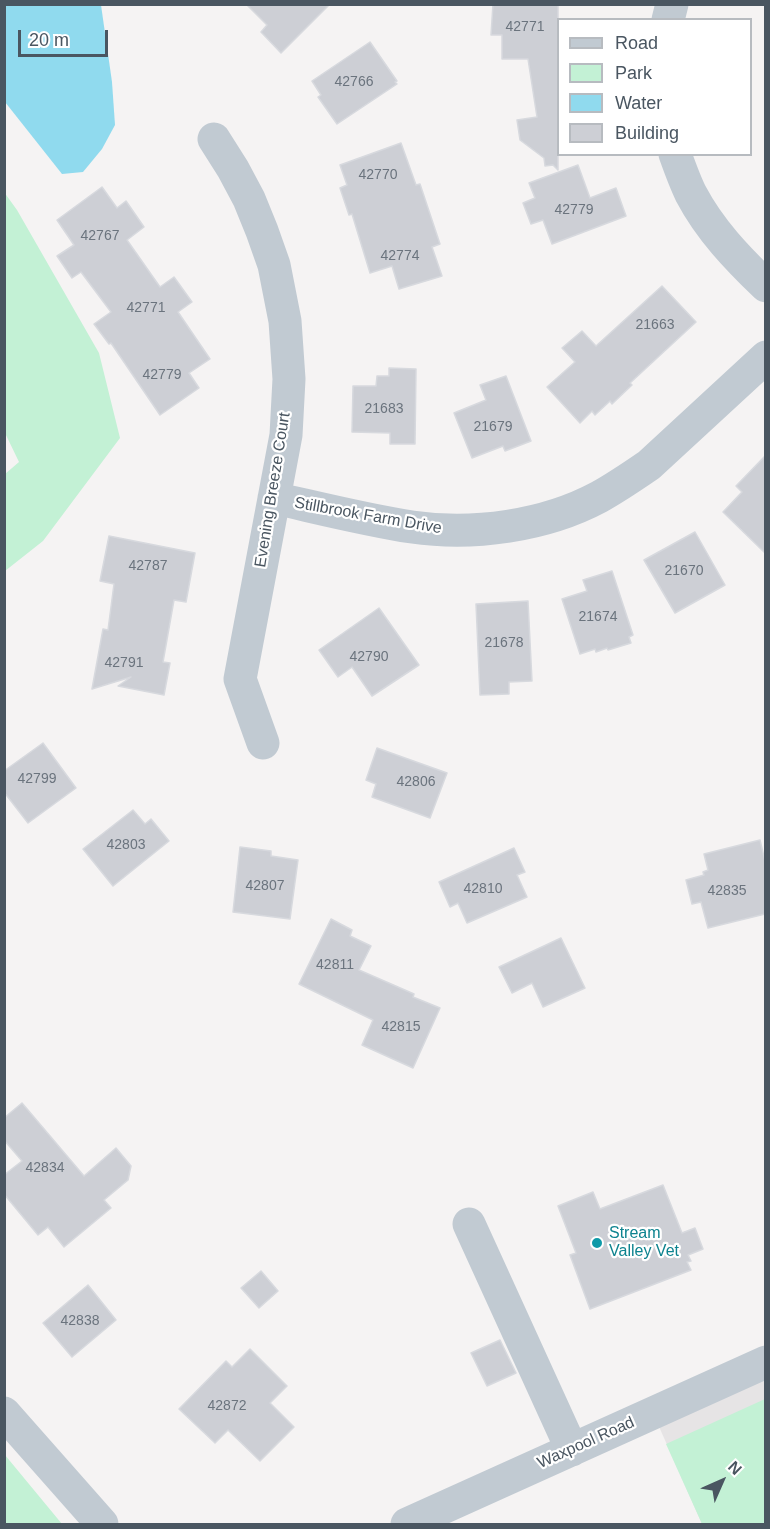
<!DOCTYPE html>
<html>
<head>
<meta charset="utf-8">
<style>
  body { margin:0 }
  #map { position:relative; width:770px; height:1529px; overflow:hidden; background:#f5f3f3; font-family:Helvetica,sans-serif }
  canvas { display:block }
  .frame { position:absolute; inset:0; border:6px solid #4a5661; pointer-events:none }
  .legend { position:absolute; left:557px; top:18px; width:195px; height:138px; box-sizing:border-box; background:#fff; border:2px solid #b7bbc0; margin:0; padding:8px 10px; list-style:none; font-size:18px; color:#4a5661 }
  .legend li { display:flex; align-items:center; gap:12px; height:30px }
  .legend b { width:30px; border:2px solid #b7bbc0 }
  .north { position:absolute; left:692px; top:1451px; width:60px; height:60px; -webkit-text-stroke:4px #fff; paint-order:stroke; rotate:45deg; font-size:16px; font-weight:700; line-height:24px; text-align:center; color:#4a5661 }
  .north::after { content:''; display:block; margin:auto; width:21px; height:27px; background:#4a5661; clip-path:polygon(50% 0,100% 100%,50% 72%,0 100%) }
  .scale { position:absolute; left:18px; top:30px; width:90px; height:27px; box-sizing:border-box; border:3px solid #4a5661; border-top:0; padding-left:8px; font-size:18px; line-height:21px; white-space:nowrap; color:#4a5661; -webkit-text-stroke:4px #fff; paint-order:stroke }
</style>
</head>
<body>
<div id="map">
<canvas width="770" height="1529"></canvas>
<div class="frame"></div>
<ul class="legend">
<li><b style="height:8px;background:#c1cad2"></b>Road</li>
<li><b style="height:16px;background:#c3f1d5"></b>Park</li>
<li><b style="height:16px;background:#90daee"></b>Water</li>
<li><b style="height:16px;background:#cdcfd5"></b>Building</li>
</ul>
<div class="north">N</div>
<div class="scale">20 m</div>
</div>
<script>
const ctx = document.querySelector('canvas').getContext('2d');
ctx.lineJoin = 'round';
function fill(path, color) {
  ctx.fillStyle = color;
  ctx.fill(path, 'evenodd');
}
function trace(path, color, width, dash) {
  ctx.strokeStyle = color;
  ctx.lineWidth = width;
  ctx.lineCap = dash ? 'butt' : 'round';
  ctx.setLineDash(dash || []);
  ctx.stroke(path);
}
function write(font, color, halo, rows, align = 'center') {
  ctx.font = font + ' Helvetica,sans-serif';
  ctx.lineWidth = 4.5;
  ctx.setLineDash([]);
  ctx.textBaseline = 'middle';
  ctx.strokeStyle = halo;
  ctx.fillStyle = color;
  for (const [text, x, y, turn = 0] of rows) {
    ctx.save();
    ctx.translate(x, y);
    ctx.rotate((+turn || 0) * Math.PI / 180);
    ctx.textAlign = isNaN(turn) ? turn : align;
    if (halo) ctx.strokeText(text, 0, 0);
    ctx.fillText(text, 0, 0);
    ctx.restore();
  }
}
fill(new Path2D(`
  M765 1362V1524H702L653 1413Z`), '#e6e4e5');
fill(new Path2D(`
  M4 192 17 210 99 353 120 438 43 541 5 571V474L19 462 5 433Z
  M765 1399V1524H702L666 1444Z
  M4 1455H5L62 1524H5Z`), '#c3f1d5');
fill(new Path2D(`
  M5 4 101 5 112 82 115 125 102 149 83 172 62 174 5 102Z`), '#90daee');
const building = new Path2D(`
  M246 4H330L281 53 261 32 267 25Z
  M493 4H558V170L553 165 545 166 544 158 520 140 517 120 537 117 528 59H502V35H491Z
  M370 42 397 81 395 82 397 84 337 124 318 97 321 95 312 81Z
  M401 143 416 185 420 184 440 244 432 247 442 276 399 289 392 266 370 273 352 214 349 215 340 188 347 185 340 165Z
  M578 165 590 198 616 188 626 216 552 244 543 220 531 224 523 203 535 198 529 183Z
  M102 187 117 208 126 201 144 227 127 240 160 287 174 277 192 302 178 312 210 359 189 373 199 388 160 415 111 343 109 344 94 324 111 312 81 272 72 278 57 256 74 245 57 220Z
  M662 286 696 322 630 383 632 385 612 404 610 401 595 415 592 411 580 423 547 387 575 362 562 348 582 331 596 346Z
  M389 368 416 369 415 444H390V433L352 432 353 386H376L377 376H389Z
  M506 376 531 441 505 451 503 446 472 458 454 413 486 400 480 385Z
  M765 456V553L723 512 742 492 736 486Z
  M695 532 725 585 675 613 644 560Z
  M109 536 195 553 186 602 174 600 163 662 170 663 164 695 118 686 131 677 92 689 103 629 108 630 114 584 100 581Z
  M612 571 633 635 629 637 631 643 608 650 607 648 596 652 595 649 580 654 562 599 587 591 583 580Z
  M528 601 532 681 509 682V694L480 695 476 604Z
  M379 608 419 665 372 696 352 667 338 677 319 650Z
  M43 743 76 788 28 823 4 792V771Z
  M377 748 447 773 430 818 372 797 376 784 366 780Z
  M133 810 145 824 151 819 169 841 113 886 83 849Z
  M760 840 765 861V914L708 928 701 902 692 904 686 880 704 875 703 872 708 870 704 854Z
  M240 847 271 851V856L298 860 290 919 233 912Z
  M514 848 525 872 517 875 527 897 467 923 458 903 450 907 439 882Z
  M331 919 352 930 350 936 371 946 359 970 414 994 413 997 440 1008 413 1068 362 1045 373 1020 299 984Z
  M561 938 585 988 543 1007 532 983 512 993 499 967Z
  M22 1103 84 1176 116 1148 131 1166 128 1180 104 1200 111 1208 64 1247 48 1227 38 1235 4 1194V1175L22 1161 4 1140V1118Z
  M663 1185 682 1233 695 1228 703 1249 688 1255 691 1261 687 1262 691 1270 590 1309 570 1255 576 1253 558 1206 593 1192 600 1209Z
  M261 1271 278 1291 259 1308 241 1288Z
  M88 1285 116 1320 72 1357 43 1323Z
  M500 1340 516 1373 487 1386 471 1353Z
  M250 1349 287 1386 270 1403 294 1427 260 1461 228 1430 215 1443 179 1409 226 1361 232 1367Z`);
fill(building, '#cdcfd5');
trace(building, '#d7d9de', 1.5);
trace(new Path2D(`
  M668 20 672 4
  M214 139 233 169 249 199 262 231 274 265 285 321 289 379 286 435 240 679 263 743
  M675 154C680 168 685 182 691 194 710 230 737 258 766 286
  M274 498C319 508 366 520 412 527 473 536 545 526 599 497 617 487 633 476 649 465L766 357
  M469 1224 572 1450
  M4 1413 102 1524
  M407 1524 766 1362`), '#c1cad2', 33);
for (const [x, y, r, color] of [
  [597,1243,6,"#0f9aa8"]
]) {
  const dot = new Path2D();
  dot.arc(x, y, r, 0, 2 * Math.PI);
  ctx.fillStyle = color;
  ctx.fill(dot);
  trace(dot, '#fff', 2);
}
write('14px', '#6b747e', null, [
  ["42771",525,27],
  ["42766",354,82],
  ["42770",378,175],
  ["42779",574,210],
  ["42767",100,236],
  ["42774",400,256],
  ["42771",146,308],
  ["21663",655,325],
  ["42779",162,375],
  ["21683",384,409],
  ["21679",493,427],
  ["42787",148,566],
  ["21670",684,571],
  ["21674",598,617],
  ["21678",504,643],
  ["42790",369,657],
  ["42791",124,663],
  ["42799",37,779],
  ["42806",416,782],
  ["42803",126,845],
  ["42807",265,886],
  ["42810",483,889],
  ["42835",727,891],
  ["42811",335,965],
  ["42815",401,1027],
  ["42834",45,1168],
  ["42838",80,1321],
  ["42872",227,1406]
]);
write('16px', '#4a5661', '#fff', [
  ["Evening Breeze Court",273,490,-81],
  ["Stillbrook Farm Drive",368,516,10],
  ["Waxpool Road",586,1443,-24]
]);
write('16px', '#0d838f', '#fff', [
  ["Stream",609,1234],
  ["Valley Vet",609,1252]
], 'left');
</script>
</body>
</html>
